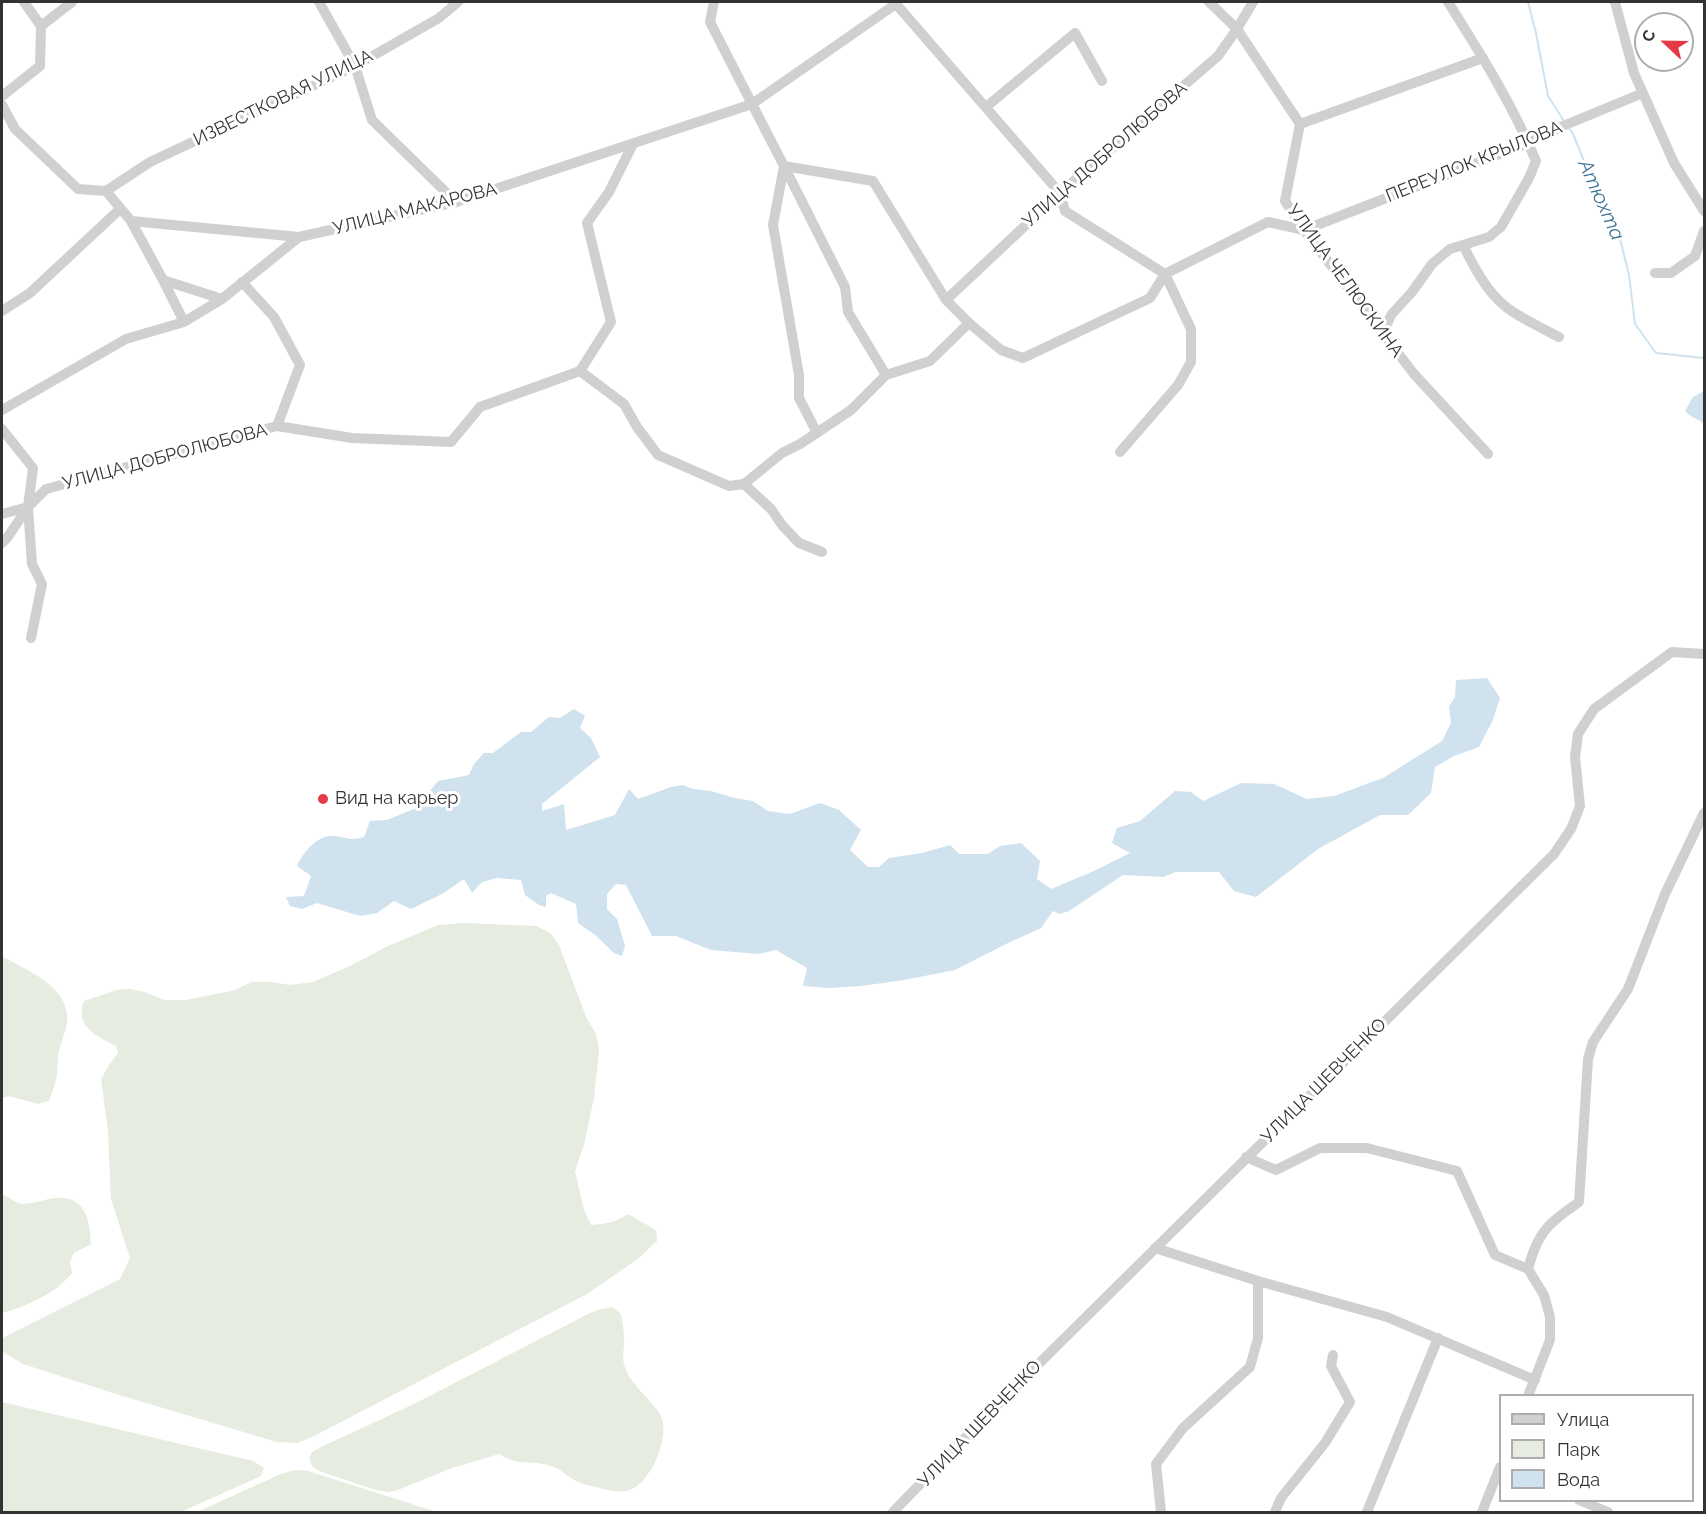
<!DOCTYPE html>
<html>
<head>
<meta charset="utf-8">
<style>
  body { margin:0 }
  #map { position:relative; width:1706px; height:1514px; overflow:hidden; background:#fff; font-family:Raleway,sans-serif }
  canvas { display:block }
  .frame { position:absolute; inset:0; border:3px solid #333; pointer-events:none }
  .legend { position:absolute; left:1499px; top:1394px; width:195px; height:108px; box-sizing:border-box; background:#fff; border:2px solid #adadad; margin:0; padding:8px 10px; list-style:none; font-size:18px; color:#333 }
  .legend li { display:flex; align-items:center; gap:12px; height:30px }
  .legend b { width:30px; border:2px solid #adadad }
  .north { position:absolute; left:1634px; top:12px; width:60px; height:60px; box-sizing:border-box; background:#fff; border:2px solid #adadad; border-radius:50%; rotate:292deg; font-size:16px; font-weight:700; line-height:24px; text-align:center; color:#333 }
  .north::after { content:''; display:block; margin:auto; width:21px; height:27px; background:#e63946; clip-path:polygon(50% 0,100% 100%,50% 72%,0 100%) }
</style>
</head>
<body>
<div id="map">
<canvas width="1706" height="1514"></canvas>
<div class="frame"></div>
<ul class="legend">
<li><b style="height:8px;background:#d0d0d0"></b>Улица</li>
<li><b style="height:16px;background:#e6ecdf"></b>Парк</li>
<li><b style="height:16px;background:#cfe2ee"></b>Вода</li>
</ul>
<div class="north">С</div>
</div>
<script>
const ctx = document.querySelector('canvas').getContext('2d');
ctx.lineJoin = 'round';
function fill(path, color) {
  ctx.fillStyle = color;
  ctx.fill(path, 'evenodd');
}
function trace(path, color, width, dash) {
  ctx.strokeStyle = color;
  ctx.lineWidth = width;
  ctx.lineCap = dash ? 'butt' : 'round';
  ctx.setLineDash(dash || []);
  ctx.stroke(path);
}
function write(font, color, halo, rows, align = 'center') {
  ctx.font = font + ' Raleway,sans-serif';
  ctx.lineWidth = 6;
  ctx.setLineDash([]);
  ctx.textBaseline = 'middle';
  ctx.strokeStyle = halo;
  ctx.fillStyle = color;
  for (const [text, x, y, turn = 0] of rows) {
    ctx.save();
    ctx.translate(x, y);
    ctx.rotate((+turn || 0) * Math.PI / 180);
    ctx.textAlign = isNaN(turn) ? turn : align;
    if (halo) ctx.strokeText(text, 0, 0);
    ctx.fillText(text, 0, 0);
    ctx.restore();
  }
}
fill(new Path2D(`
  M462 923 537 926 551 934 559 945 587 1019 596 1034 599 1050 594 1098 584 1145 575 1171 584 1210 591 1225C606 1224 616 1222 628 1214L656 1230 657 1241 639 1258 587 1294 314 1436 297 1443 277 1442 116 1394 23 1364 4 1353 2 1349V1338L120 1279 130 1258 111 1199 108 1131 101 1079 109 1065 118 1053 116 1046C97 1037 74 1025 84 1001L117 990 130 989 144 992 165 1000H185L232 991 252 982H270L290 985 313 982 350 966 388 946 438 925Z
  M2 956C26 970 69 986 67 1020 67 1029 61 1042 59 1051 57 1059 58 1067 57 1074 56 1083 52 1093 49 1101L38 1104 9 1096 2 1098Z
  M2 1194C8 1196 16 1204 23 1204 34 1204 45 1199 56 1198 85 1195 90 1220 91 1244L74 1253 70 1262 72 1273C55 1294 27 1306 2 1313Z
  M612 1307 621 1314C622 1322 624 1329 624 1337 625 1351 620 1358 627 1372 634 1389 662 1408 663 1423 665 1438 658 1459 650 1471 636 1493 624 1495 600 1488 593 1486 585 1485 578 1482 569 1478 561 1469 551 1466 531 1459 519 1467 499 1454L452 1468 398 1490 388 1492 376 1490 319 1471 312 1466 309 1458 312 1452 323 1446 414 1404 590 1313 601 1309Z
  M2 1402 253 1461 264 1468 261 1476 181 1512H2Z
  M295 1470 308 1471 437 1512H197L281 1474Z`), '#e6ecdf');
fill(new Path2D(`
  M1704 391V424C1697 417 1693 420 1685 411L1693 397Z
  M1487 678 1500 698 1493 720 1479 747 1454 756 1435 767 1431 793 1408 815H1380L1318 849 1256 897 1234 891 1219 872H1176L1163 877 1123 875 1069 911 1060 914 1053 911 1041 928 1006 944 955 970 904 980 861 986 830 988 803 986 807 968 776 950 758 954 711 950 676 936H652L626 885 616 884 607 894V909L617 919 625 946 622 956 614 953 594 934 578 923 576 904 551 893 546 896V907L539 905 525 895 521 880 497 878 482 882 472 893 464 879 442 894 411 909 394 901 377 913 360 916 317 903 302 909 290 906 286 897 304 896 311 876 297 866C304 851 318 834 336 836 348 838 351 841 364 837L370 821 387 820 416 808 438 781 469 775 474 764 484 753H493L521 732H531L549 717 560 718 574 709 585 716 580 728 591 738 600 757 542 804V811L564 804 566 830 615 815 629 789 638 799 671 787 683 785 693 789 711 791 735 798 753 801 768 811 790 814 820 803 839 810 861 830 850 850 868 867H879L889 858 922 853 950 845 959 854H988L1000 846 1021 843 1040 861 1037 879 1051 889 1094 871 1130 853 1112 843 1117 828 1140 821 1175 791 1191 792 1203 801 1241 783 1274 784 1307 799 1334 796 1383 778 1442 741 1451 723 1449 706 1455 697 1456 680Z`), '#cfe2ee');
trace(new Path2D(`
  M1528 2 1536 33 1548 96 1564 121
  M1569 128 1573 134 1595 188 1617 227 1629 275 1635 324 1656 353 1704 358`), '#cfe2ee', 2);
trace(new Path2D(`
  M24 2 41 26
  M319 2 355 66 372 120 456 202
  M1209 2 1237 29 1300 124 1285 201 1304 230 1414 374 1488 454
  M1615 2 1634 73 1674 163 1704 211
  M2 96 40 66 41 26 72 2
  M2 105 15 129 78 189 106 191 131 221 299 237
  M986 107 1075 33 1102 81
  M1300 124 1483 58
  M106 191 150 162 355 66 439 18 458 2
  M131 221 163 280 184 322
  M1463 245C1474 267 1486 291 1506 307 1522 319 1542 328 1559 337
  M1655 273H1671L1695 256 1704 231
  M1165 274 1268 222 1304 230 1528 143 1558 128 1643 93
  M163 280 222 299
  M242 282 274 317 300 365 277 426
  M946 300 1060 193 1218 56 1237 29 1253 2
  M2 311 30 293 120 209
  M1383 333 1391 315 1412 292 1432 264 1450 249 1489 237 1501 227 1529 178 1536 161C1513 105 1480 53 1448 2
  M580 371 611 322 587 223 609 192 633 144
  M886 375 848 312 845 287 784 166 752 104 896 4 1060 193 1065 211 1165 274
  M2 410 126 339 184 322 222 299 299 237 456 202 752 104 710 22 714 2
  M2 429 33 468 28 507 32 564 42 584 31 638
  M817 433 799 398V375L773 225 784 166 873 181 946 300 969 323 1001 350 1023 358 1150 298 1165 274
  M1120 452 1178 385 1191 362V329L1165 274
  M744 484 771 509 782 525 799 543 822 552
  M2 514 28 507
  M2 543 7 538 28 507 46 489 277 426 352 438 451 442 480 407 580 371 624 404 637 427 658 455 729 486 744 484 782 453 800 444 851 410 886 375 930 361 969 323
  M1246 1157 1276 1170 1320 1148H1367L1457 1171 1495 1255 1528 1269 1544 1295 1550 1317V1340L1528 1396
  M1155 1248 1258 1281 1387 1317 1535 1380
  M1528 1269C1538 1231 1548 1224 1579 1202L1588 1059 1593 1042 1628 989 1665 894 1704 813
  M1579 1500 1608 1512
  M893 1512 993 1409 1554 854 1571 829 1580 806 1575 757 1578 734 1594 709 1672 652 1704 654
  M1161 1512 1156 1464 1183 1428 1250 1367 1258 1338V1281
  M1275 1512 1281 1498 1325 1443 1350 1402 1331 1366 1333 1355
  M1367 1512 1438 1338
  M1482 1512 1500 1467`), '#d0d0d0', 10);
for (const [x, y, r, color] of [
  [323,799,6,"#e63946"]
]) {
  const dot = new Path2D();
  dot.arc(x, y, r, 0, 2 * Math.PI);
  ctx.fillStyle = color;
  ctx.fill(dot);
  trace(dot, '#fff', 2);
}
write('18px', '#333', '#fff', [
  ["ИЗВЕСТКОВАЯ УЛИЦА",283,98,-26],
  ["УЛИЦА ДОБРОЛЮБОВА",1105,155,-41],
  ["ПЕРЕУЛОК КРЫЛОВА",1474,162,-22],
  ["УЛИЦА МАКАРОВА",415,209,-14],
  ["УЛИЦА ЧЕЛЮСКИНА",1345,281,54],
  ["УЛИЦА ДОБРОЛЮБОВА",165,457,-15],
  ["УЛИЦА ШЕВЧЕНКО",1324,1081,-45],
  ["УЛИЦА ШЕВЧЕНКО",980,1424,-46]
]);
write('18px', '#333', '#fff', [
  ["Вид на карьер",335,799]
], 'left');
write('italic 20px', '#3f7597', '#fff', [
  ["Атюхта",1601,200,66]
]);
</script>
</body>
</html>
